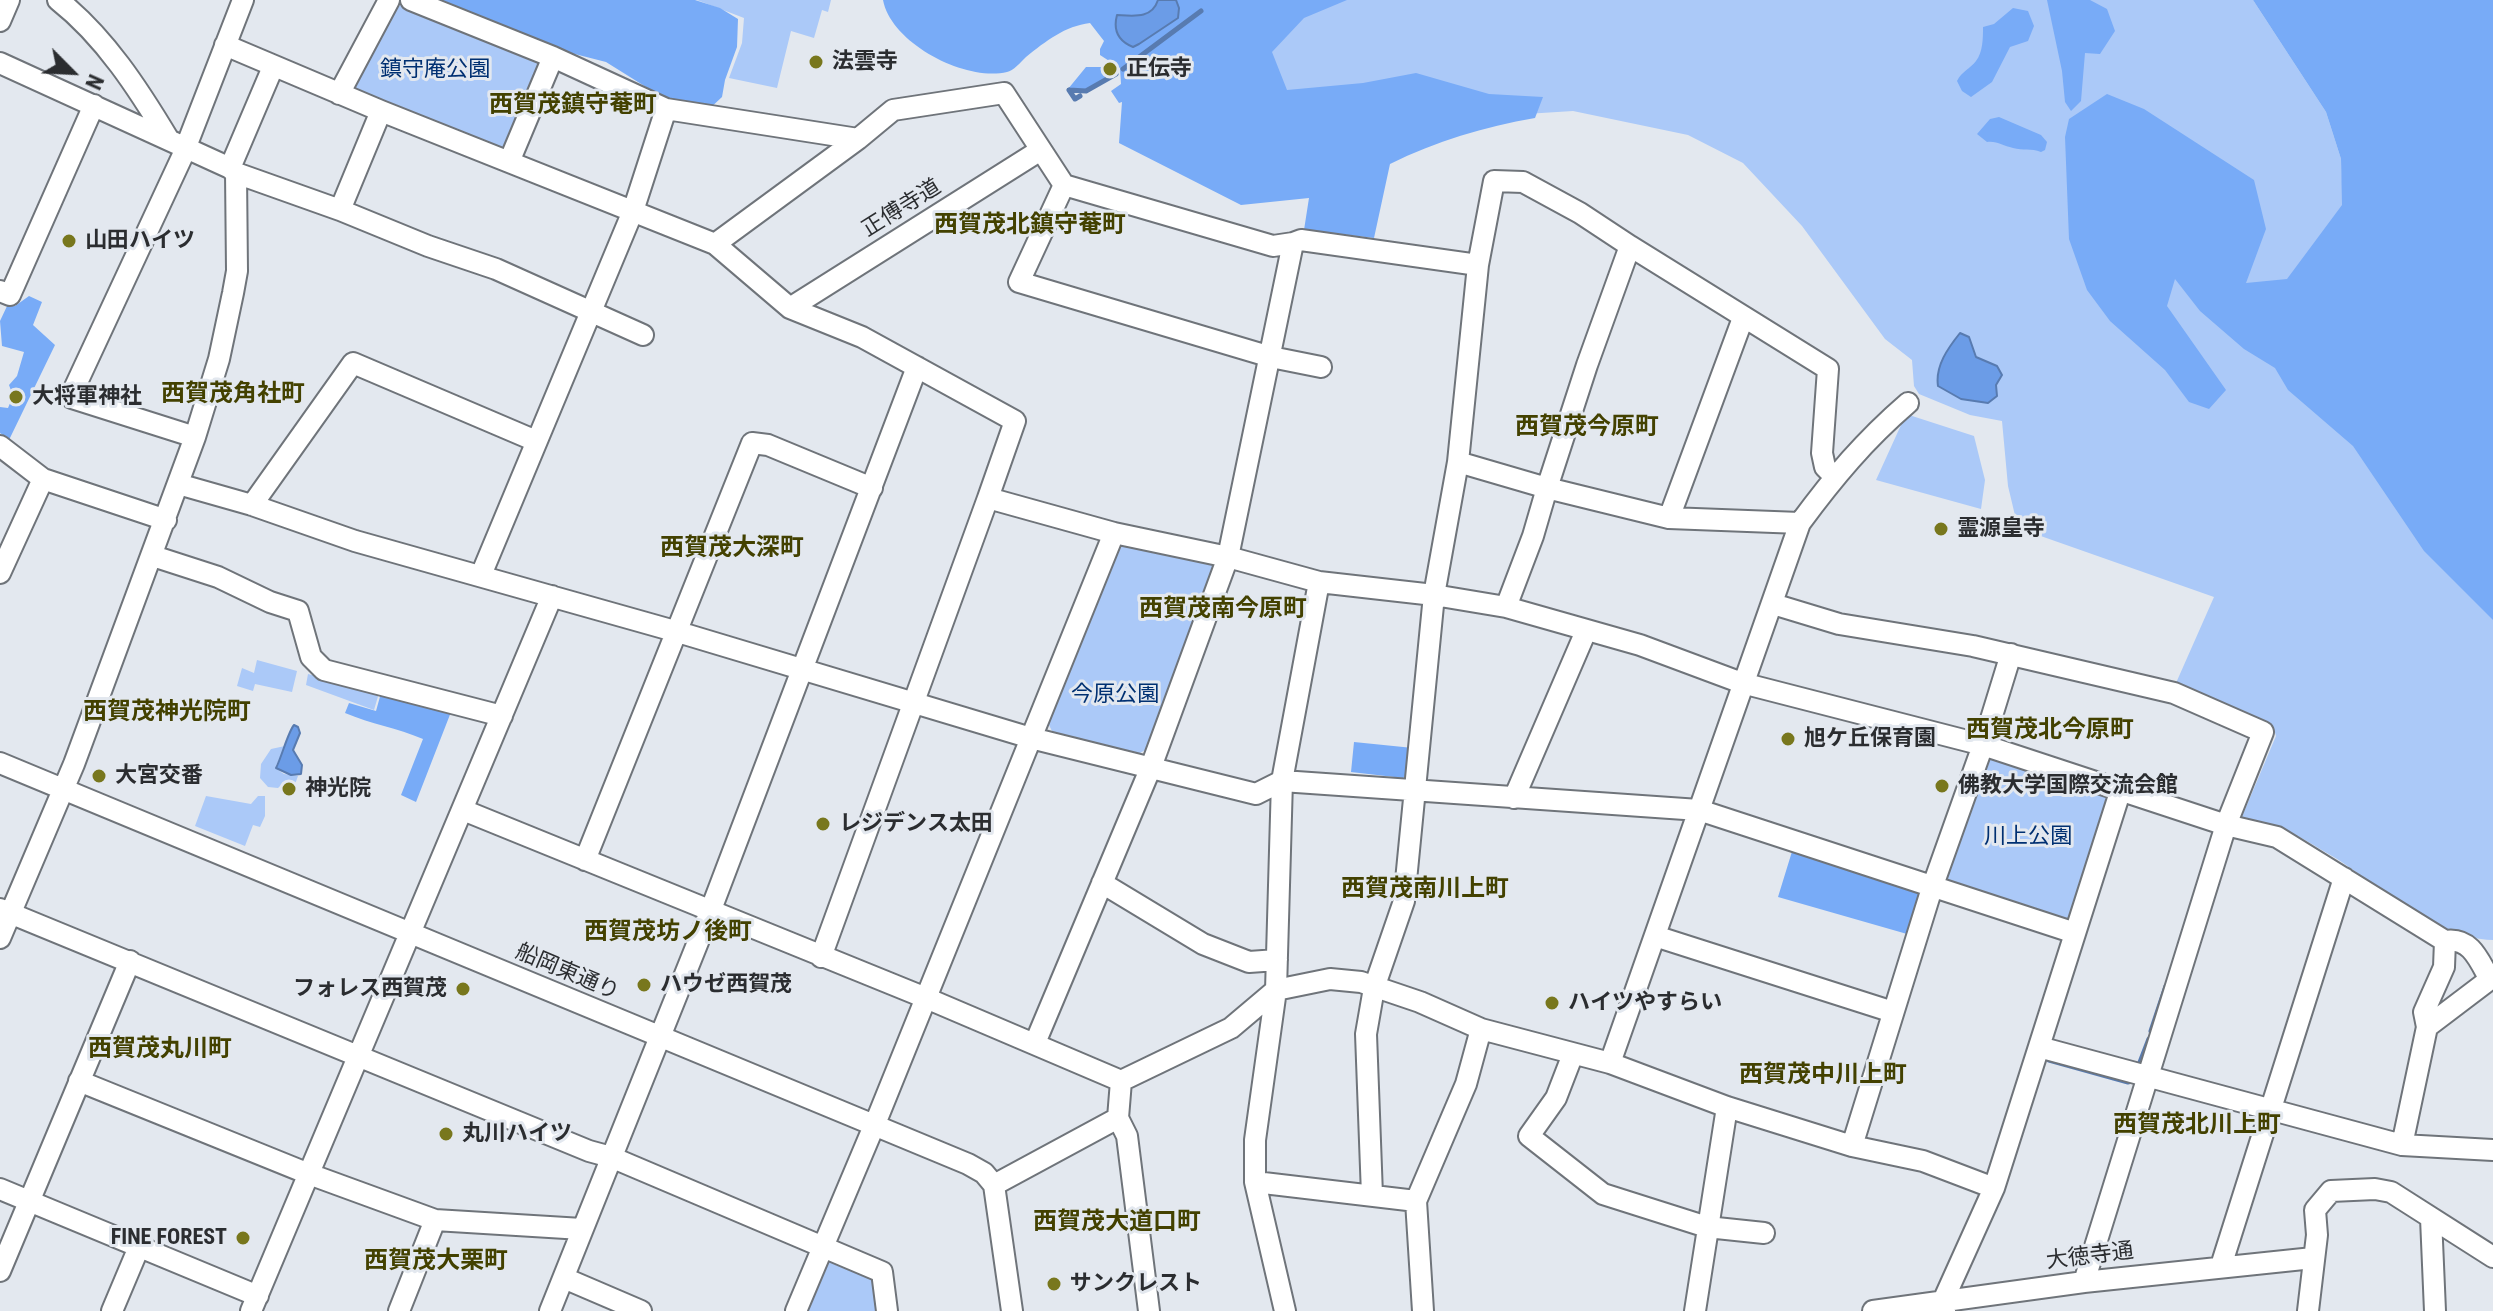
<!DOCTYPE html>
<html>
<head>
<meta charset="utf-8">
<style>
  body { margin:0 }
  #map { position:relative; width:2493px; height:1311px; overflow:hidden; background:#e3e8ef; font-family:"Roboto Condensed",sans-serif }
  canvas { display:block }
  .north { position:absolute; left:32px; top:32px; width:80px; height:80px; -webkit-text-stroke:6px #e3e8ef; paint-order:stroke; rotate:114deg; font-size:22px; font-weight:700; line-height:32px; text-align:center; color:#2b2d30 }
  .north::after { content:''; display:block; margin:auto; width:28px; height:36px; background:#2b2d30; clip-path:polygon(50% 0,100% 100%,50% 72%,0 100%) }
</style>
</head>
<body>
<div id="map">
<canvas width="2493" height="1311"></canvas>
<div class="north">N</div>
</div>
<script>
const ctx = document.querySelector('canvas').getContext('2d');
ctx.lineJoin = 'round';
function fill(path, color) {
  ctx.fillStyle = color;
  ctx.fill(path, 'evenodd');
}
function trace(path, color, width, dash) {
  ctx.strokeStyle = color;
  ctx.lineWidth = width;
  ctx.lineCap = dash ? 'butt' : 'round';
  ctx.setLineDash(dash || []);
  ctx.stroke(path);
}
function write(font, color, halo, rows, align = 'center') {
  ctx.font = font + ' "Roboto Condensed","Noto Sans JP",sans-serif';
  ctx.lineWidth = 6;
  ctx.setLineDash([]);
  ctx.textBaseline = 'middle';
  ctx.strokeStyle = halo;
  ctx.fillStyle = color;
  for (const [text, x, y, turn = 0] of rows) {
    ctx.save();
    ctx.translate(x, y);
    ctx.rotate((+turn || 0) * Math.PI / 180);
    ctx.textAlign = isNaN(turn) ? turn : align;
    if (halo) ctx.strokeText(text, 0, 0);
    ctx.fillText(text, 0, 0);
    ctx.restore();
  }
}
fill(new Path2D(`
  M697 0H831L828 12 822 10 814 38 791 31 777 88 729 78 742 43 744 18Z
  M1282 0H2253L2326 112 2341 159 2343 204 2493 594V940C2430 938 2382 886 2332 856 2316 847 2300 836 2283 829 2270 824 2255 822 2241 819L2276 736 2274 729 2176 683 2214 597 2018 528 2008 486 2002 421 1970 415 1919 394 1914 386 1912 360 1885 339 1802 226 1743 163 1688 135 1573 111 1478 117 1142 89Z
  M404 4 540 58 545 65 505 152 354 93 351 85 394 8Z
  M1906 414 1974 436 1985 480 1981 509 1876 480Z
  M1129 543 1210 561 1216 570 1149 748 1138 754 1053 733 1048 723 1120 548Z
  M257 660 297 671 292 692 255 684 253 691 237 686 242 668 254 673Z
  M308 674 379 693 374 710 306 685Z
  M285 746 275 768 284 774 298 776 294 787 283 783 278 788 268 787 260 778 261 764 271 749Z
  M1991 753 2106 789 2111 802 2073 920 2064 924 1941 879 1982 759Z
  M206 796 251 804 258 796H265V816L260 827 253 825 245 846 195 826Z
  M826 1256 874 1279 878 1311H804Z`), '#abc9f8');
fill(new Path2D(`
  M429 0H695L720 8 738 19 737 47 725 80 722 97 707 111 662 97 606 62 524 41Z
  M883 0H1158C1153 16 1136 18 1121 15L1133 47 1177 18 1179 8 1176 0H1347L1304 18 1272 52 1287 90 1363 83 1416 73 1489 94 1543 97 1535 118C1484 127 1436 141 1390 164L1374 238 1304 230 1309 198 1241 205 1119 143 1122 102 1119 103 1111 91 1121 84 1120 68 1100 55V49L1104 41 1090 23C1065 26 1046 41 1026 57 1021 62 1013 71 1007 72 965 82 891 43 883 0Z
  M2047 0H2090L2107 9 2115 31 2100 54 2085 53 2081 101 2071 111 2065 102 2062 71Z
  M2253 0H2493V620L2424 551 2353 446 2288 390 2275 368 2244 349 2200 311 2175 279 2167 306 2226 390 2209 409 2189 402 2165 370 2110 321 2087 290 2069 239 2065 137 2069 119 2107 94 2144 109 2254 180 2266 229 2246 283 2287 279 2342 205 2341 159 2326 112Z
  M2013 8 2028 11 2034 26 2028 41 2010 47 1992 82 1971 97 1962 91 1957 81C1962 71 1970 69 1976 61 1983 52 1983 38 1983 27L1994 24Z
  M1086 67H1108L1117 72 1086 90 1068 89Z
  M1999 117 2041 135 2047 142 2045 150 2041 152C2031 148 2023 151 2013 148 2003 146 1998 141 1987 142L1977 134 1990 119Z
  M29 296 42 302 33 325 55 345 9 440 0 433V407L8 408 13 396 9 385 17 376 24 352 2 346 0 321 8 304 15 306Z
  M381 693 451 712 416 802 401 795 423 739C397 728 371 724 345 713L349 703 376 711Z
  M1354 742 1413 748 1411 772 1403 778 1351 772Z
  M1794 845 1929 890 1914 936 1778 897Z`), '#78abf7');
const water = new Path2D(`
  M1158 0H1176L1179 8 1178 18 1139 44 1133 47C1118 41 1113 30 1117 15 1134 16 1152 19 1158 0Z
  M1960 333 1969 337 1976 357 1997 366 2002 375 1996 385 1997 396 1988 403 1961 399 1938 386C1935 366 1948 348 1960 333Z
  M294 725 298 727 300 733 293 750 302 765 301 774 291 775 276 768C282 756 288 732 294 725Z`);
fill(water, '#6b9ce7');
trace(water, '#587bb0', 2);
trace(new Path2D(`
  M1123 69 1201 11
  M1069 90 1086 91 1116 74
  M1069 90 1075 99 1080 96
  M2151 1031 2166 986
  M2049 1060 2128 1082
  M2136 1067 2139 1065 2149 1039`), '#587bb0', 5);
const minor = new Path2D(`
  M58 0C105 37 139 90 169 140
  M411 0 553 57 666 109 858 139
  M0 21 9 0
  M225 45 381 111 715 244 790 308 862 337 1015 421 988 498 1114 533 1228 557 1319 582 1434 595 1506 607 1640 645 1742 683 1983 745 2226 825 2263 732 2174 693 1973 646 1839 624 1773 604
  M0 63 230 168 236 173 237 271 233 293 219 359 195 437 74 764 0 938
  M339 94 389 0
  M509 162 553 57
  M230 168 273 67
  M236 173 340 210 428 246 496 269 643 335
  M340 210 381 111
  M1293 243 1301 240 1478 265
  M715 244 858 139 893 110 1004 93 1064 185 1019 282 1271 357 1321 367
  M1630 246 1828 369 1822 453 1825 467 1835 477
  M0 291 10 295 94 105
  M790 308 1039 151
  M195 437 72 398 73 391 182 157 243 0
  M0 446 43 479 166 520
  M178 484 252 505 355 541 678 632 1031 738 1256 794 1282 781 1699 810 2075 933
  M252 505 353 363 536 441
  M1669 518 1743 318
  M153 556 218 577 270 602 298 611 311 657 324 670 502 716
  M0 573 43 479
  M481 575 633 211 666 109
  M1506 607 1533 536 1547 488 1669 518 1800 523
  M0 763 968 1164 984 1173 994 1185 1012 1311
  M1514 798 1586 631
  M463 810 926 998 1121 1081 1118 1118 994 1185
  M585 860 752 443 768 445 872 488
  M1102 883 1203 944 1249 962 1277 960
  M0 909 589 1151 611 1157 882 1272 887 1311
  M1655 936 1893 1012
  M821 957 988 498
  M2427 1027 2424 1012 2444 967 2445 941
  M1035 1043 1151 767 1228 557 1293 243 1273 246 1064 185
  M2039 1047 2402 1145 2493 1150
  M1573 1054 1556 1098 1529 1136 1603 1194 1707 1227 1764 1233
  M1610 1063 1800 523C1834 477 1864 441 1908 403
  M79 1081 309 1174 435 1220 582 1229
  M1121 1081 1231 1028 1276 990 1282 781 1319 582
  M1118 1118 1127 1136 1149 1311
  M2402 1145 2427 1027 2493 977
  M1852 1146 1932 888 1983 745 2011 654
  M1255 1182 1416 1201 1423 1311
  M0 1189 258 1296
  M1372 1195 1366 1034 1374 988 1404 901 1434 595 1458 462 1478 265 1494 181 1523 182 1580 213 1630 246 1587 365 1547 488 1458 462
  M1416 1201 1466 1084 1481 1029
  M2431 1218 2435 1311
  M2221 1266 2344 878
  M0 1271 130 961
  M564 1278 641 1311
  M2084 1282 2226 825 2277 837 2445 941C2471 937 2479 960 2490 980
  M112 1311 139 1247
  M251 1311 552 596
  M399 1311 435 1220
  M550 1311 710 912 917 367
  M796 1311 879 1114 1114 533
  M1285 1311 1255 1182V1140L1276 990 1330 979 1361 982 1420 1002 1481 1029 1610 1063 1727 1107 1852 1146 1923 1161 1994 1188
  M1695 1311 1727 1107
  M1873 1311 2084 1282 2313 1258
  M1945 1311 1943 1301 1994 1188 2121 789
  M2308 1311 2317 1235 2315 1210 2331 1191 2375 1189 2391 1192 2493 1257`);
trace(minor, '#6f747a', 24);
trace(minor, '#fff', 20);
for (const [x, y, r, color] of [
  [816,62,8,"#78771d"],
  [1110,69,8,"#78771d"],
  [69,241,8,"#78771d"],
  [16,397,8,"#78771d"],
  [1941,529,8,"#78771d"],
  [1788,739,8,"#78771d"],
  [99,776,8,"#78771d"],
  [1942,786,8,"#78771d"],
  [289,789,8,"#78771d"],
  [823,824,8,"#78771d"],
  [644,985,8,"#78771d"],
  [463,989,8,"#78771d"],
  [1552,1003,8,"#78771d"],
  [446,1134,8,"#78771d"],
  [243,1238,8,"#78771d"],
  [1054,1284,8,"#78771d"]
]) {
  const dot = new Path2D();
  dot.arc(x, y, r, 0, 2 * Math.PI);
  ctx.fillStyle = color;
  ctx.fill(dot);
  trace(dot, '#e3e8ef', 3);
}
write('bold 22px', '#2b2d30', '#e3e8ef', [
  ["法雲寺",832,62],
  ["正伝寺",1126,69],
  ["山田ハイツ",85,241],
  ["大将軍神社",32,397],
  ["霊源皇寺",1957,529],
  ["旭ケ丘保育園",1804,739],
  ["大宮交番",115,776],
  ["佛教大学国際交流会館",1958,786],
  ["神光院",305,789],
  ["レジデンス太田",839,824],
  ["ハウゼ西賀茂",660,985],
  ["フォレス西賀茂",447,989,"right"],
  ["ハイツやすらい",1568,1003],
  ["丸川ハイツ",462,1134],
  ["FINE FOREST",227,1238,"right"],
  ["サンクレスト",1070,1284]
], 'left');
write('22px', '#003072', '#e3e8ef', [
  ["鎮守庵公園",435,70],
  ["今原公園",1115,695],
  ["川上公園",2028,837]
]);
write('22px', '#2b2d30', '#e3e8ef', [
  ["正傅寺道",902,209,-32],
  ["船岡東通り",567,973,23],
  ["大徳寺通",2090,1257,-7]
]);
write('bold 24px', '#434100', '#e3e8ef', [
  ["西賀茂鎮守菴町",573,106],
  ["西賀茂北鎮守菴町",1030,226],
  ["西賀茂角社町",233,395],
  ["西賀茂今原町",1587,428],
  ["西賀茂大深町",732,549],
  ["西賀茂南今原町",1223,610],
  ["西賀茂神光院町",167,713],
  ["西賀茂北今原町",2050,731],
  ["西賀茂南川上町",1425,890],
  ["西賀茂坊ノ後町",668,933],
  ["西賀茂丸川町",160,1050],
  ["西賀茂中川上町",1823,1076],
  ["西賀茂北川上町",2197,1126],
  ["西賀茂大道口町",1117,1223],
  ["西賀茂大栗町",436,1262]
]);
</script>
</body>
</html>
